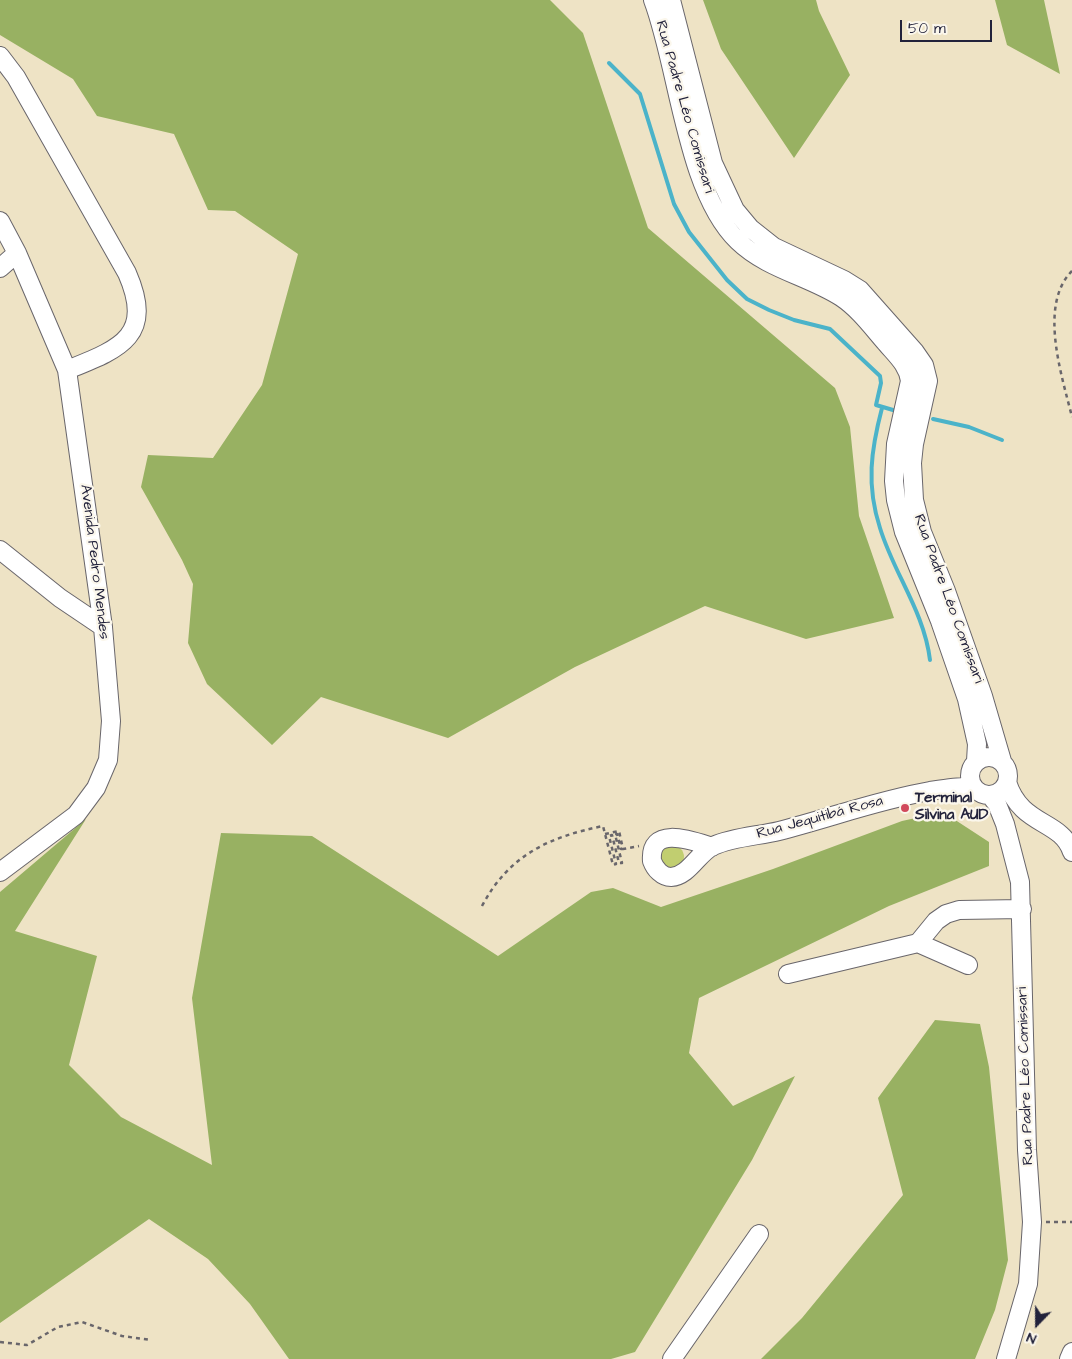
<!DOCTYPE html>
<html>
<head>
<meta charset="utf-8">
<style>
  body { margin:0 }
  #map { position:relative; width:1072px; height:1359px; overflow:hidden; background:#eee3c5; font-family:"Architects Daughter",sans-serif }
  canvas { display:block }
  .north { position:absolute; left:1012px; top:1299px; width:50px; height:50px; -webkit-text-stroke:4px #fbf7ec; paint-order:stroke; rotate:202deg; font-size:14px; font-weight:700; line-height:20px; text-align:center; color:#22223b }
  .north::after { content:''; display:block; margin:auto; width:18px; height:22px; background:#22223b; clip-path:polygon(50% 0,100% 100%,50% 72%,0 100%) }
  .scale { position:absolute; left:900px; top:20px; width:92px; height:22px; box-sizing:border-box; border:2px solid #22223b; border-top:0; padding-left:6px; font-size:15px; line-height:18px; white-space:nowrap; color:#22223b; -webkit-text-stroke:4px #fbf7ec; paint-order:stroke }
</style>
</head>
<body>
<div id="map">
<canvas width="1072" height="1359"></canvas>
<div class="north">N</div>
<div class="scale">50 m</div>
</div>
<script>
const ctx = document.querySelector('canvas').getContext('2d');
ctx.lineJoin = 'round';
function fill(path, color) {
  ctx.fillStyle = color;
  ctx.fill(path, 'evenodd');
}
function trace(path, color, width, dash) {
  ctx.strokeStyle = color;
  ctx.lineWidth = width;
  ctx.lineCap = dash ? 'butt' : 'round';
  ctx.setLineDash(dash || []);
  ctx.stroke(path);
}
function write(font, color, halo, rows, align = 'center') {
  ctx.font = font + ' "Architects Daughter",sans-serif';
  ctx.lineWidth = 4.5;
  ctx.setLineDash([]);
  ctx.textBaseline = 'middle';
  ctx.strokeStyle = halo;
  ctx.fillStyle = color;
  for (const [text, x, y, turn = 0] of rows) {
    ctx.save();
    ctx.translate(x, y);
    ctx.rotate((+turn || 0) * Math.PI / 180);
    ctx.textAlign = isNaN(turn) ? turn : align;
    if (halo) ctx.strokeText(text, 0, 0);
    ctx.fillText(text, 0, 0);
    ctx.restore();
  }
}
fill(new Path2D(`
  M660 857a12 12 0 1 1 24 0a12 12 0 1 1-24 0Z`), '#c1ce70');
fill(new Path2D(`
  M0 0H550L583 33 648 228 835 388 850 427 859 516 894 618 806 639 705 606 575 667 448 738 321 697 272 745 207 684 188 643 193 584 182 560 141 487 148 455 213 458 262 385 298 254 235 211 208 210 174 134 97 116 73 79 0 35Z
  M703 0H816L819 11 850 75 794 158 721 49Z
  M995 0H1044L1060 74 1007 45Z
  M943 812 989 842V866L889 906 699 998 689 1053 733 1106 795 1076 752 1160 635 1352 611 1359H289L250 1304 208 1259 149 1219 0 1323V892L86 819 15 931 97 956 69 1065 121 1117 212 1165 192 998 221 833 312 836 498 956 591 892 613 888 661 907 773 869 902 821Z
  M935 1020 980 1024 989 1067 1008 1260 995 1310 975 1359H761L802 1318 903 1195 878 1098Z`), '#98b162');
trace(new Path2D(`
  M609 63 640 94 674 204 689 232 727 280 747 299 769 310 794 320 830 329 880 376 881 383 876 405 893 410
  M882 408C871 450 866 485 880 528 894 574 924 611 930 660
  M933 419 969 427 1002 440`), '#4bb3c9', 4);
const minor = new Path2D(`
  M653 0C679 69 686 191 738 241 767 269 808 276 841 297 859 309 872 327 886 343 896 355 908 365 910 381L896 444 894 481 896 500 904 532 940 621 967 699 977 744 976 761
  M671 0 713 163 735 210 750 228 774 247 844 280 860 290 915 352 924 365 928 381 914 444 912 463 914 500 922 532 946 591 983 696 1002 761
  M0 56 16 77 127 273C155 337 119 349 67 370
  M0 221 17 253 67 370 103 627 111 721 108 760 96 788 76 815 0 872
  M0 268 17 253
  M0 550 60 598 103 627
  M970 776a19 19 0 1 1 38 0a19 19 0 1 1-38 0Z
  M1007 782C1021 827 1061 819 1072 852
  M990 795 997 804 1005 824 1020 882 1027 1150 1032 1222 1028 1284 1006 1359
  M712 847C693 841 649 824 652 861 655 869 662 877 671 877 689 876 698 853 713 846 733 837 758 836 779 831 830 818 878 800 930 791 945 789 960 785 975 789
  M918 943 968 965
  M788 974 918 943 936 921 946 914 959 910 1022 909
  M672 1359 759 1234
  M1069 1359 1072 1352`);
trace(minor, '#69666b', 20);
trace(new Path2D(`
  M1072 271C1038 305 1062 376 1072 417
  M605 834 619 831 623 849 639 846
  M482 906C509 855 549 837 603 826L613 865 616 864 609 836 612 835 619 863H622L615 834H617L621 849H623
  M1046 1222H1072
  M0 1342 27 1345 58 1327 82 1322 122 1336 151 1340`), '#69666b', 2.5, [4, 4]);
trace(minor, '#fff', 18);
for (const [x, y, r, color] of [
  [905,808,5,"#d1495b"]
]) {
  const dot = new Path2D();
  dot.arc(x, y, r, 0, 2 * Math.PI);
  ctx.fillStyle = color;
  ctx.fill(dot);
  trace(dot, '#fbf7ec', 2);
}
write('15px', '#22223b', '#fbf7ec', [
  ["Rua Padre Léo Comissari",684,107,74],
  ["Avenida Pedro Mendes",94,562,83],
  ["Rua Padre Léo Comissari",948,599,70],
  ["Rua Jequitibá Rosa",820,818,-15],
  ["Rua Padre Léo Comissari",1026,1076,-92]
]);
write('bold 15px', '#22223b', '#fbf7ec', [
  ["Terminal",915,799],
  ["Silvina AUD",915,816]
], 'left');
</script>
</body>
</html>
